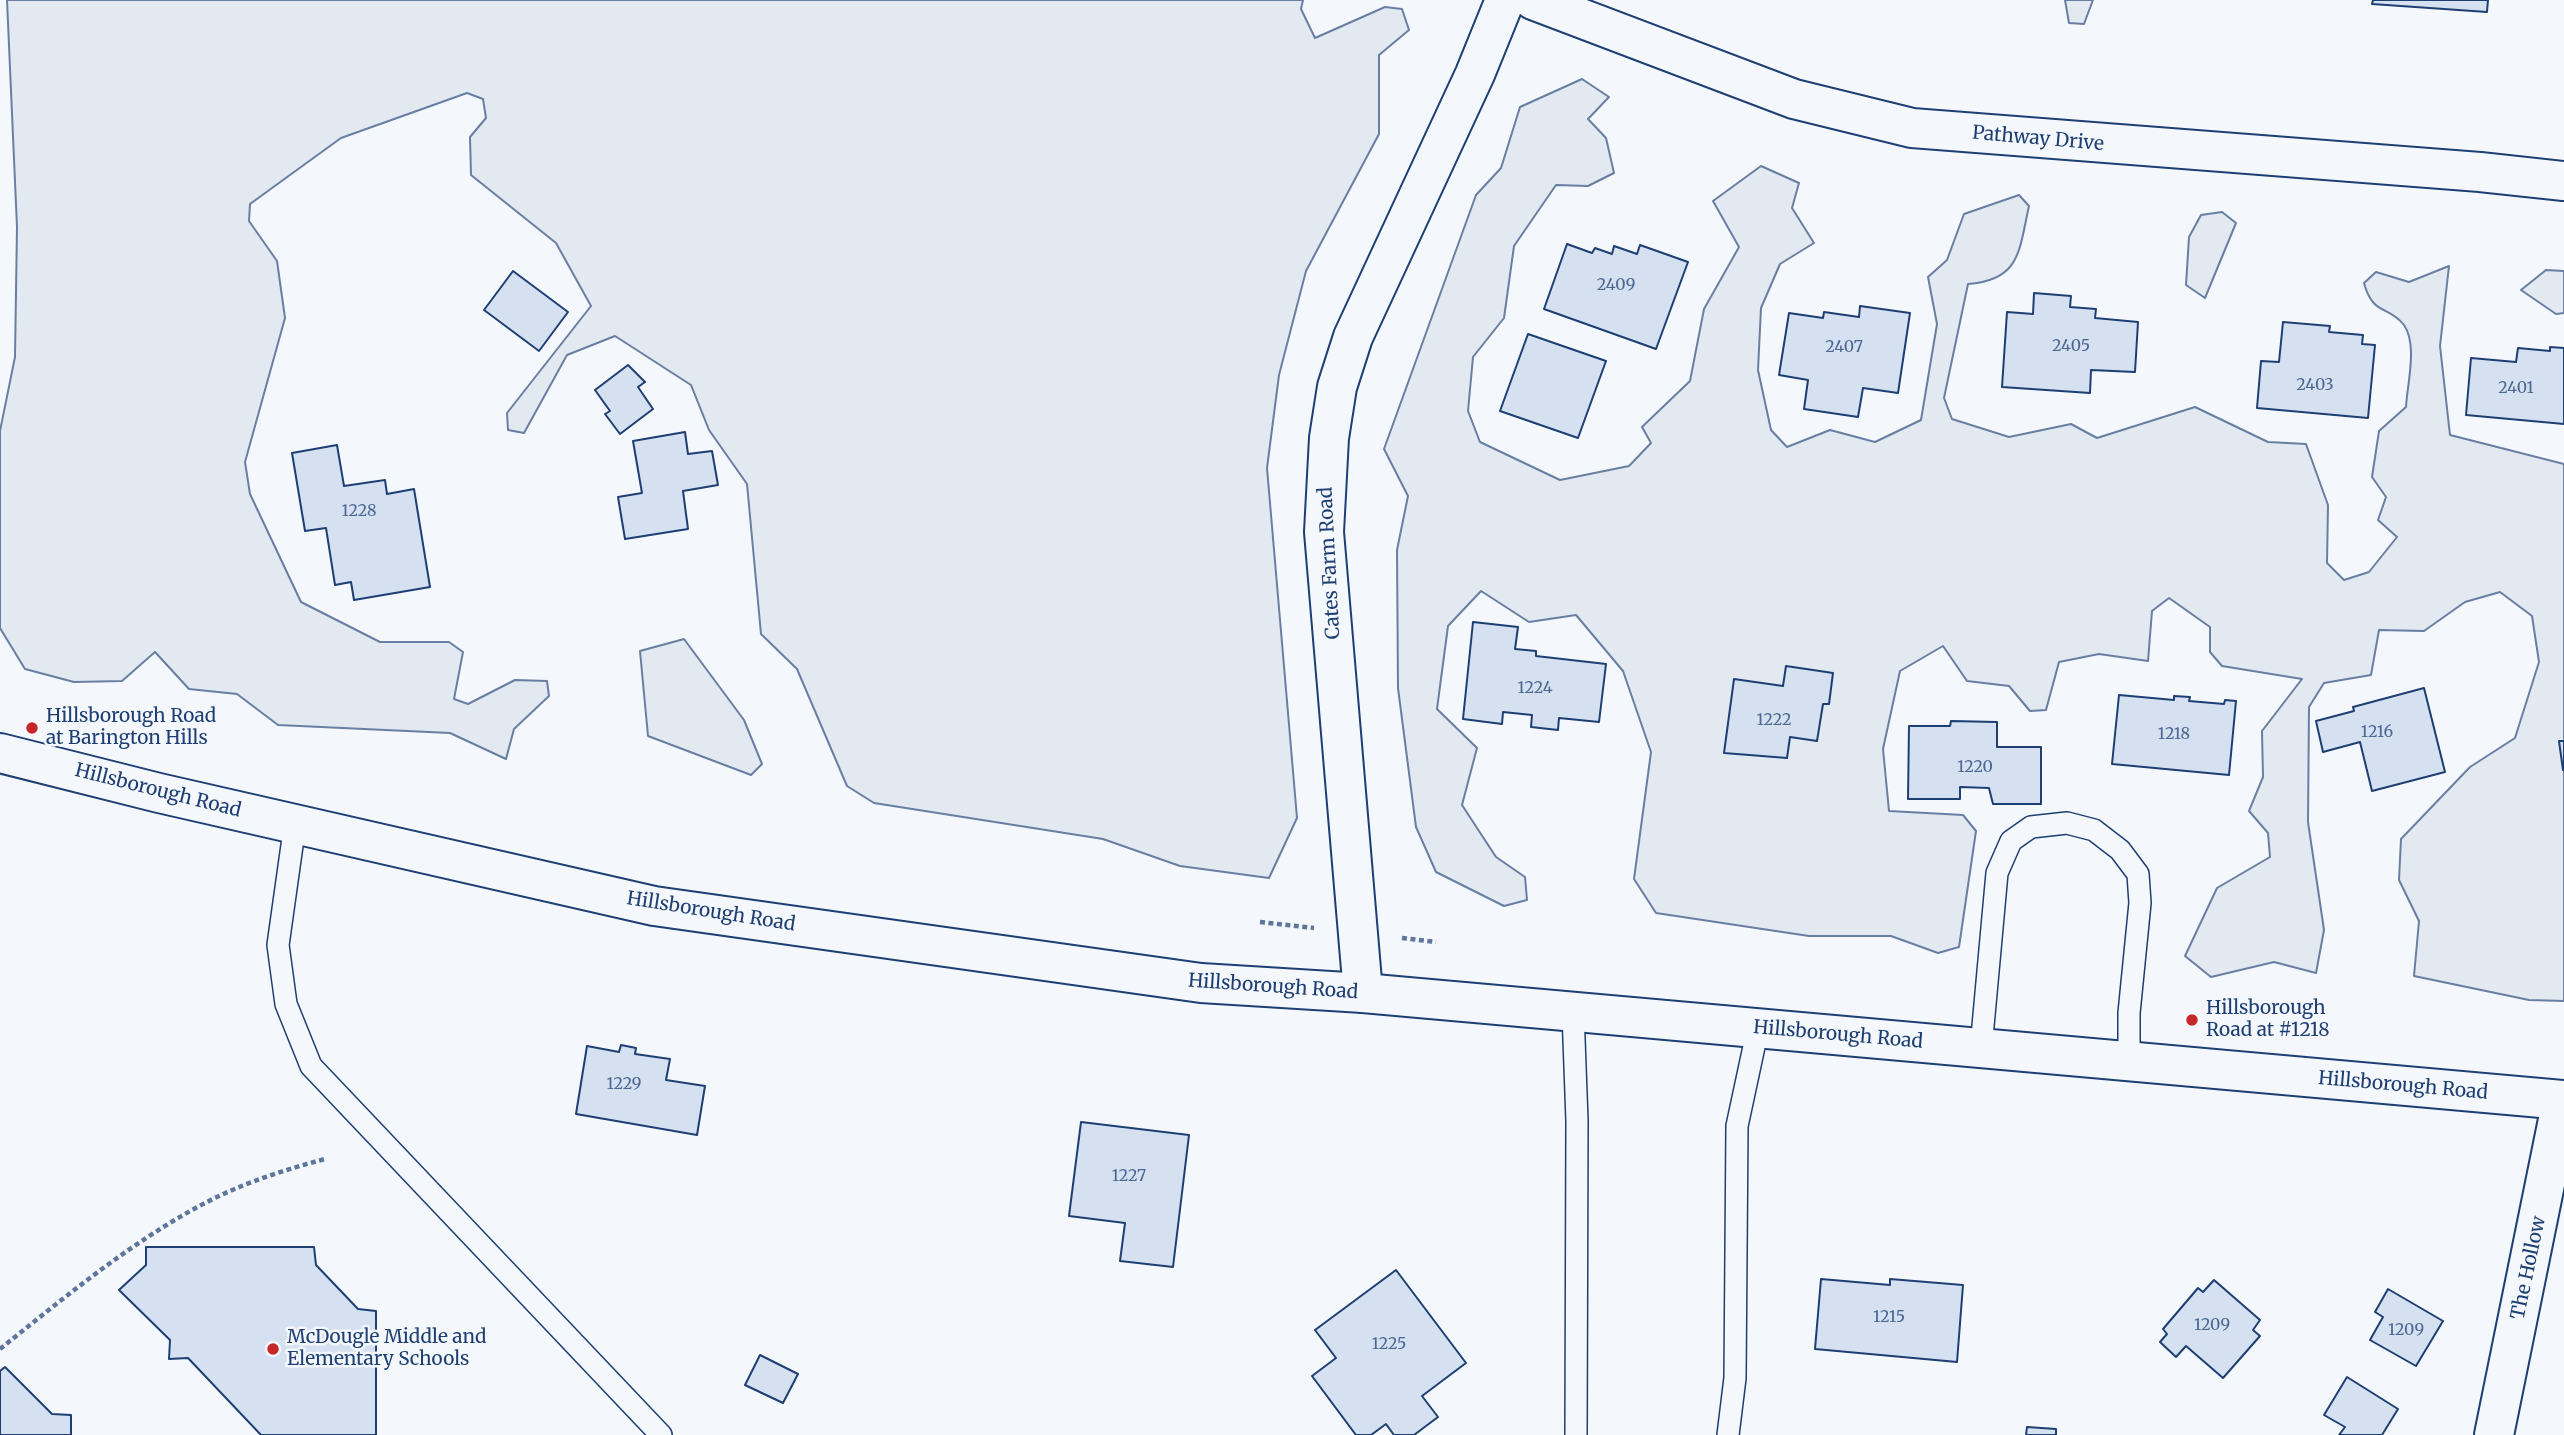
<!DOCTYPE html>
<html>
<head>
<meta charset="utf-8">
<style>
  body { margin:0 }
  canvas { display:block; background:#f4f7fb }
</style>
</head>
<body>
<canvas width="2564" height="1435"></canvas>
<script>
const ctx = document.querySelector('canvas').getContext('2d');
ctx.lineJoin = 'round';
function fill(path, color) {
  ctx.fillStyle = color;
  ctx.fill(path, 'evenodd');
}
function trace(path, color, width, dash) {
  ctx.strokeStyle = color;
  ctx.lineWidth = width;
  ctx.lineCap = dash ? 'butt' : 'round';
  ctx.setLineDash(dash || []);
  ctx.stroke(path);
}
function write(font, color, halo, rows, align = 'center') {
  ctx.font = font + ' Merriweather,serif';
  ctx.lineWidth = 5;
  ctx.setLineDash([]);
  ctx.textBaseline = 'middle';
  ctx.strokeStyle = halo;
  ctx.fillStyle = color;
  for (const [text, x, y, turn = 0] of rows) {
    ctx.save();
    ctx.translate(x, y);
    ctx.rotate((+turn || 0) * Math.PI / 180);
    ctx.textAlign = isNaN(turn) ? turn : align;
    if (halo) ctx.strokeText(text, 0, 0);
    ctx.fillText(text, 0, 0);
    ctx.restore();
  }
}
const green = new Path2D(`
  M7 0H1303L1301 9 1315 38 1385 7 1402 9 1409 30 1379 55V134L1306 271 1279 375 1267 468 1297 818 1269 878 1180 866 1103 839 874 803 847 786 797 669 761 634 747 484 709 430 691 385 615 336 567 355 524 433 508 430 507 413 591 306 556 243 471 175 470 137 486 118 483 99 467 93 341 138 250 204 249 221 277 261 285 318 245 462 250 494 301 602 380 642H449L463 652 454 699 468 704 515 680 547 681 549 696 514 729 506 759 450 733 278 725 237 694 189 689 155 652 122 681 74 682 25 669 0 628V431L15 357 17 227Z
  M2065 0H2093L2084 24 2069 23Z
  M1582 79 1609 97 1588 119 1606 138 1614 173 1588 186 1556 185 1514 246 1504 318 1473 357 1468 411 1480 442 1560 480 1629 466 1651 443 1642 427 1690 381 1704 309 1739 247 1713 201 1761 166 1799 183 1792 208 1814 243 1780 264 1761 308 1758 370 1771 430 1787 447 1830 430 1875 442 1921 420 1937 324 1928 277 1947 260 1964 214 2019 195 2029 206C2019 250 2021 280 1968 284L1944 398 1952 419 2009 437 2071 424 2097 438 2195 407 2268 442 2306 444 2328 505 2327 563 2344 580 2369 572 2397 537 2378 520 2386 497 2372 477 2379 431 2406 407C2407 385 2418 345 2404 325 2388 305 2373 316 2364 283L2376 272 2409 282 2449 266 2440 346 2450 435 2564 464V1001L2529 1000 2414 976 2419 921 2399 880 2401 839 2470 767 2515 738 2539 662 2532 616 2500 592 2465 602 2424 631 2379 630 2371 675 2324 683 2309 707 2308 822 2324 930 2316 973 2274 962 2211 977 2185 956 2217 888 2270 857 2268 833 2249 811 2263 777 2262 731 2302 679 2222 666 2210 652V627L2169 598 2152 611 2148 661 2099 654 2059 662 2046 710 2030 711 2009 686 1967 681 1943 646 1900 671 1883 749 1889 811 1963 815 1976 831 1959 947 1938 953 1891 936H1809L1656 913 1634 879 1651 752 1623 671 1576 615 1529 622 1481 591 1448 626 1437 709 1477 748 1462 805 1496 857 1525 877 1527 900 1504 906 1436 872 1416 827 1398 688 1397 550 1408 496 1384 449 1476 195 1501 168 1520 107Z
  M2222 212 2236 223 2205 298 2186 285 2189 237 2201 215Z
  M2546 270 2564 271V313L2556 314 2521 290Z
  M684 639 744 720 762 764 751 775 648 736 640 651Z`);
fill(green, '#e3e9f0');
trace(green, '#687fa3', 2);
const building = new Path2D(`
  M2373 0H2488L2487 12 2372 4Z
  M1567 244 1592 253 1595 248 1612 254 1614 246 1637 254 1640 245 1688 262 1656 349 1544 309Z
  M513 271 568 312 539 351 484 310Z
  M2034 293 2071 296 2070 307 2096 309 2095 318 2138 322 2135 372 2091 370 2090 393 2002 387 2007 312 2033 314Z
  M1860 306 1910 313 1898 393 1863 388 1858 417 1804 409 1808 380 1779 375 1789 313 1823 318 1824 312 1859 317Z
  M2283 322 2330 326 2329 332 2363 335 2362 344 2375 345 2368 418 2257 408 2261 361 2279 362Z
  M1528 334 1606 361 1578 438 1500 411Z
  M2550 347 2564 348V424L2466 415 2471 358 2516 362 2518 348 2550 351Z
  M628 365 645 382 638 387 653 409 620 434 605 414 610 411 595 390Z
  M685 432 688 454 712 451 718 485 683 491 688 529 625 539 618 497 642 493 633 441Z
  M337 445 344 486 385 480 387 494 414 489 430 587 354 600 351 582 335 585 326 528 305 531 292 453Z
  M1473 622 1518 627 1515 649 1536 651V656L1606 664 1599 722 1559 718 1558 730 1531 727 1532 715 1503 712 1502 724 1463 719Z
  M1786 666 1833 673 1829 704H1823L1817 741 1790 737 1787 758 1724 753 1734 679 1783 686Z
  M2424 688 2445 772 2372 791 2360 742 2323 752 2316 721 2354 711 2353 707Z
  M2119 695 2174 700V696L2190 697 2189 701 2224 704 2225 700 2236 701 2229 775 2112 764Z
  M1951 721 1997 722V747H2041V804H1993L1989 788 1960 787V799H1908L1909 726H1950Z
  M2559 741H2564V770H2563Z
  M621 1045 636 1048 635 1054 670 1059 666 1080 705 1086 697 1135 576 1114 587 1046 619 1052Z
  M1081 1122 1189 1135 1173 1267 1120 1261 1125 1223 1069 1216Z
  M146 1247H314L316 1265 358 1309 376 1311V1435H261L188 1358 169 1359 170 1340 119 1290 146 1265Z
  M1396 1270 1466 1363 1422 1396 1438 1417 1414 1435H1394L1386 1424 1371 1435H1356L1312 1376 1336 1358 1315 1330Z
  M1821 1279 1890 1285V1279L1963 1285 1957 1362 1815 1349Z
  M2214 1280 2260 1320 2253 1330 2260 1336 2223 1378 2186 1346 2176 1357 2160 1342 2167 1334 2163 1329 2198 1288 2203 1292Z
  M2388 1289 2443 1321 2416 1366 2370 1340 2383 1317 2375 1312Z
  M760 1355 798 1374 783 1403 745 1385Z
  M5 1367 52 1414 71 1415V1435H0V1371Z
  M2347 1377 2398 1409 2382 1435H2339L2345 1427 2324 1415Z
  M2027 1427 2056 1429V1435H2026Z`);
fill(building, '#d5e0f0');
trace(building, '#1d3f73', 2);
const service = new Path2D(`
  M295 824 278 945 286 1004 311 1066 661 1435
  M1573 1012 1577 1121 1576 1435
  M1981 1048 1997 873 2011 841 2031 827 2067 823 2094 830 2120 850 2138 874 2140 903 2129 1013V1061
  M1728 1435 1735 1378 1737 1126 1758 1028`);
const minor = new Path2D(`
  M1533 0 1794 99 1912 128 2480 172 2564 181
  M1363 993 1324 532 1329 438 1337 387 1353 337 1475 74 1505 0
  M2494 1435 2562 1100`);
const secondary = new Path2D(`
  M0 753 159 793 654 906 1201 983 1363 993 2564 1100`);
trace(service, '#1d3f73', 24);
trace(minor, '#1d3f73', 42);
trace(secondary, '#1d3f73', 42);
trace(new Path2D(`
  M1260 922 1314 928
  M1402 938 1436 942
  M0 1349C65 1297 131 1242 205 1203 243 1183 284 1170 325 1159`), '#5e769c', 4.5, [5, 3.5]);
trace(service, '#f4f7fb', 21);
trace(minor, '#f4f7fb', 38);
trace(secondary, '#f4f7fb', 38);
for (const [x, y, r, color] of [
  [32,728,7,"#c62828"],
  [2192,1020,7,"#c62828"],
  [273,1349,7,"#c62828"]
]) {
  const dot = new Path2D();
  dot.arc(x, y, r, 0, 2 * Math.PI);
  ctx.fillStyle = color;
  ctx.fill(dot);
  trace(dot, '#f4f7fb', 2.5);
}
write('16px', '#4b6792', null, [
  ["2409",1616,285],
  ["2405",2071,346],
  ["2407",1844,347],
  ["2403",2315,385],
  ["2401",2516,388],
  ["1228",359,511],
  ["1224",1535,688],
  ["1222",1774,720],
  ["1216",2377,732],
  ["1218",2174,734],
  ["1220",1975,767],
  ["1229",624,1084],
  ["1227",1129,1176],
  ["1215",1889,1317],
  ["1209",2212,1325],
  ["1209",2406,1330],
  ["1225",1389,1344]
]);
write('19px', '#1d3f73', '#f4f7fb', [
  ["Pathway Drive",2038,139,5],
  ["Cates Farm Road",1330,563,-93],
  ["Hillsborough Road",158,791,14],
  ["Hillsborough Road",711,912,9],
  ["Hillsborough Road",1273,987,4],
  ["Hillsborough Road",1838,1035,5],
  ["Hillsborough Road",2403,1086,5],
  ["The Hollow",2529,1268,-78]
]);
write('19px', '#1d3f73', '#f4f7fb', [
  ["Hillsborough Road",46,717],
  ["at Barington Hills",46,739],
  ["Hillsborough",2206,1009],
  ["Road at #1218",2206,1031],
  ["McDougle Middle and",287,1338],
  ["Elementary Schools",287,1360]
], 'left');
</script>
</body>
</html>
